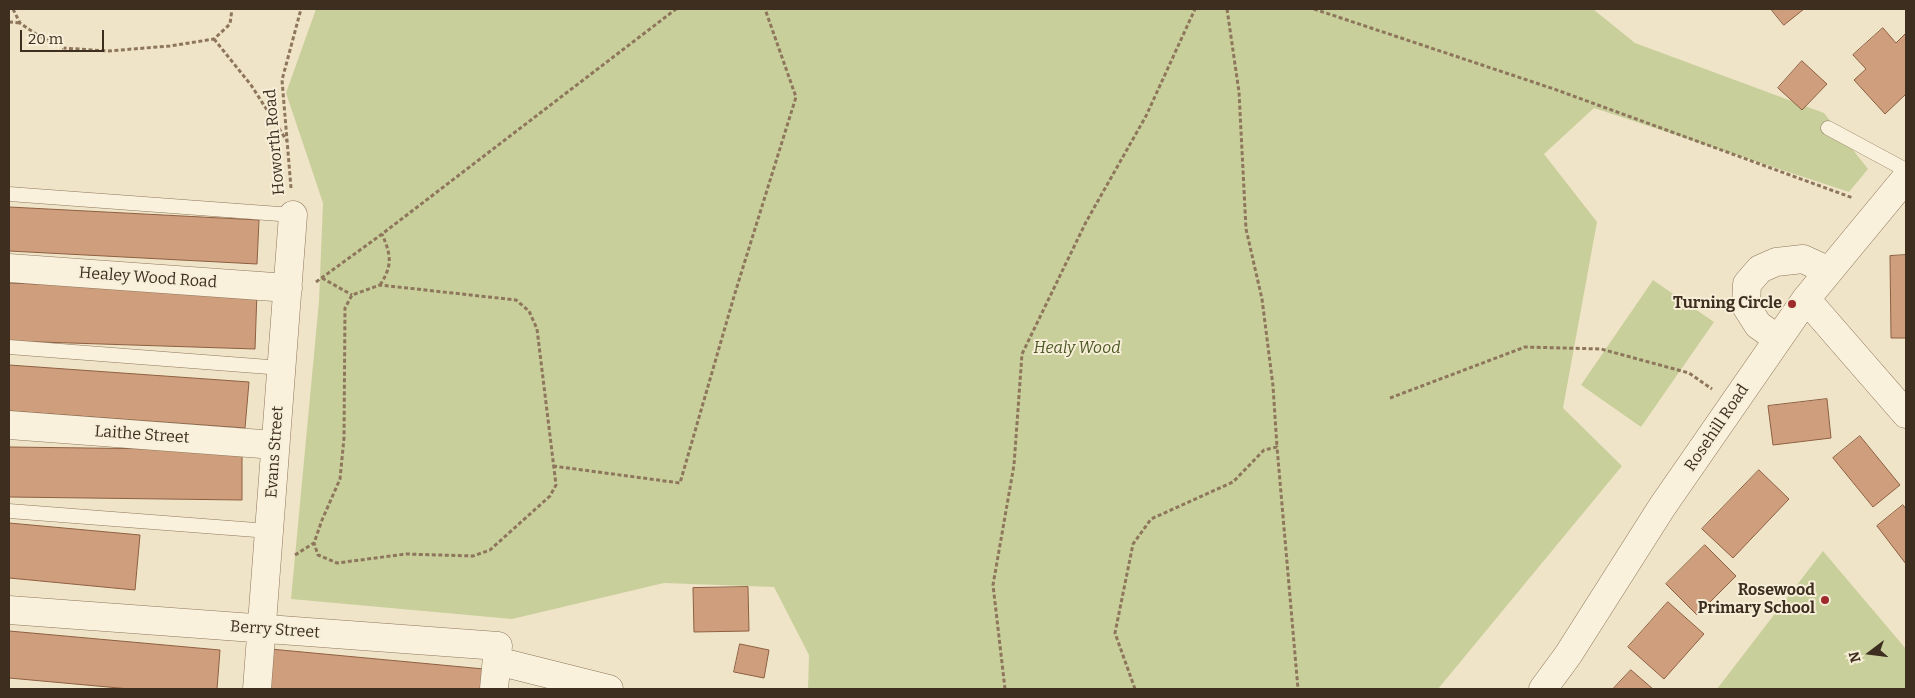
<!DOCTYPE html>
<html>
<head>
<meta charset="utf-8">
<style>
  body { margin:0 }
  #map { position:relative; width:1915px; height:698px; overflow:hidden; background:#f0e4c8; font-family:Bitter,serif }
  canvas { display:block }
  .frame { position:absolute; inset:0; border:10px solid #3d2e20; pointer-events:none }
  .north { position:absolute; left:1845px; top:628px; width:50px; height:50px; -webkit-text-stroke:4px #f7eed8; paint-order:stroke; rotate:255deg; font-size:14px; font-weight:700; line-height:20px; text-align:center; color:#3d2e20 }
  .north::after { content:''; display:block; margin:auto; width:18px; height:22px; background:#3d2e20; clip-path:polygon(50% 0,100% 100%,50% 72%,0 100%) }
  .scale { position:absolute; left:20px; top:30px; width:84px; height:22px; box-sizing:border-box; border:2px solid #3d2e20; border-top:0; padding-left:6px; font-size:15px; line-height:18px; white-space:nowrap; color:#3d2e20; -webkit-text-stroke:4px #f7eed8; paint-order:stroke }
</style>
</head>
<body>
<div id="map">
<canvas width="1915" height="698"></canvas>
<div class="frame"></div>
<div class="north">N</div>
<div class="scale">20 m</div>
</div>
<script>
const ctx = document.querySelector('canvas').getContext('2d');
ctx.lineJoin = 'round';
function fill(path, color) {
  ctx.fillStyle = color;
  ctx.fill(path, 'evenodd');
}
function trace(path, color, width, dash) {
  ctx.strokeStyle = color;
  ctx.lineWidth = width;
  ctx.lineCap = dash ? 'butt' : 'round';
  ctx.setLineDash(dash || []);
  ctx.stroke(path);
}
function write(font, color, halo, rows, align = 'center') {
  ctx.font = font + ' Bitter,serif';
  ctx.lineWidth = 4;
  ctx.setLineDash([]);
  ctx.textBaseline = 'middle';
  ctx.strokeStyle = halo;
  ctx.fillStyle = color;
  for (const [text, x, y, turn = 0] of rows) {
    ctx.save();
    ctx.translate(x, y);
    ctx.rotate((+turn || 0) * Math.PI / 180);
    ctx.textAlign = isNaN(turn) ? turn : align;
    if (halo) ctx.strokeText(text, 0, 0);
    ctx.fillText(text, 0, 0);
    ctx.restore();
  }
}
fill(new Path2D(`
  M316 9H1593L1635 43 1824 113 1868 169 1849 192 1594 108 1544 154 1597 222 1563 408 1622 466 1438 689H808L809 655 774 587 664 583 512 619 291 599 319 301 323 203 286 93Z
  M1653 280 1714 322 1641 427 1581 385Z
  M1823 551 1906 649V689H1717Z`), '#c9cf9b');
const building = new Path2D(`
  M1771 9H1804L1784 25Z
  M1883 28 1896 43 1906 33V94L1885 114 1854 80 1866 69 1853 55Z
  M1802 61 1827 84 1802 110 1778 88Z
  M9 207 259 220 257 264 9 251Z
  M1906 255V338H1891L1890 256Z
  M9 283 257 292 255 349 9 341Z
  M9 365 249 382 245 428 9 411Z
  M1827 399 1831 438 1773 445 1768 406Z
  M1860 436 1900 485 1873 507 1833 458Z
  M9 447 242 450V500L9 497Z
  M1759 470 1789 499 1733 558 1702 529Z
  M1903 505 1906 509V564L1877 526Z
  M9 523 140 535 135 590 9 578Z
  M1705 545 1736 576 1697 615 1666 584Z
  M748 587 749 631 694 632 693 588Z
  M1668 602 1704 634 1664 679 1628 647Z
  M9 631 220 650 217 689H130L9 678Z
  M740 644 769 650 764 678 734 672Z
  M270 649 484 669 482 689H267Z
  M1631 670 1653 689H1613Z`);
fill(building, '#cf9f7d');
trace(building, '#8d5f41', 1);
const lane = new Path2D(`
  M1828 128 1906 170
  M9 194 293 215
  M9 347 282 368
  M9 511 269 531`);
const street = new Path2D(`
  M9 268 288 288
  M1806 299 1906 414
  M1778 339 1758 325 1746 306 1747 284 1760 269 1776 262 1803 259 1829 271
  M9 425 275 445
  M9 610 498 646 494 689
  M497 661 609 689
  M257 689 293 215
  M1543 689 1568 655 1662 507 1806 299 1906 178`);
trace(lane, '#8d765c', 15);
trace(street, '#8d765c', 29);
trace(new Path2D(`
  M13 9 20 23 36 34 63 48 108 51 170 46 214 39 230 24 232 9
  M1227 9 1239 92 1246 229 1262 299 1273 386 1277 447
  M1314 9 1554 89 1853 198
  M9 22 20 23
  M214 39 251 85 287 141
  M291 188 282 80 301 9
  M322 278 352 295
  M316 282 382 234 676 9
  M380 285C393 265 391 255 382 234
  M1390 398 1525 347 1601 349 1689 373 1712 389
  M553 466 680 483 735 293 796 97 765 9
  M295 555 314 543 322 520 340 479 344 438 345 308 352 295 380 285 516 300 529 311 537 329 556 485 550 496 490 550 473 556 406 554 337 563 318 555 314 543
  M1005 689 993 585 1014 465 1022 354 1086 222 1146 116 1195 9
  M1135 689 1115 633 1133 544 1151 519 1233 482 1264 450 1277 447 1298 689`), '#8d765c', 3, [4, 2.5]);
trace(lane, '#faf1dc', 14);
trace(street, '#faf1dc', 28);
for (const [x, y, r, color] of [
  [1792,304,5,"#9e2a2b"],
  [1825,600,5,"#9e2a2b"]
]) {
  const dot = new Path2D();
  dot.arc(x, y, r, 0, 2 * Math.PI);
  ctx.fillStyle = color;
  ctx.fill(dot);
  trace(dot, '#f7eed8', 2);
}
write('16px', '#3d2e20', '#f7eed8', [
  ["Howorth Road",275,142,-95],
  ["Healey Wood Road",148,278,4],
  ["Rosehill Road",1717,428,-56],
  ["Laithe Street",142,435,4],
  ["Evans Street",275,452,-86],
  ["Berry Street",275,630,4]
]);
write('bold 16px', '#3d2e20', '#f7eed8', [
  ["Turning Circle",1782,304],
  ["Rosewood",1815,591],
  ["Primary School",1815,609]
], 'right');
write('italic 16px', '#4d5a26', '#f7eed8', [
  ["Healy Wood",1077,349]
]);
</script>
</body>
</html>
